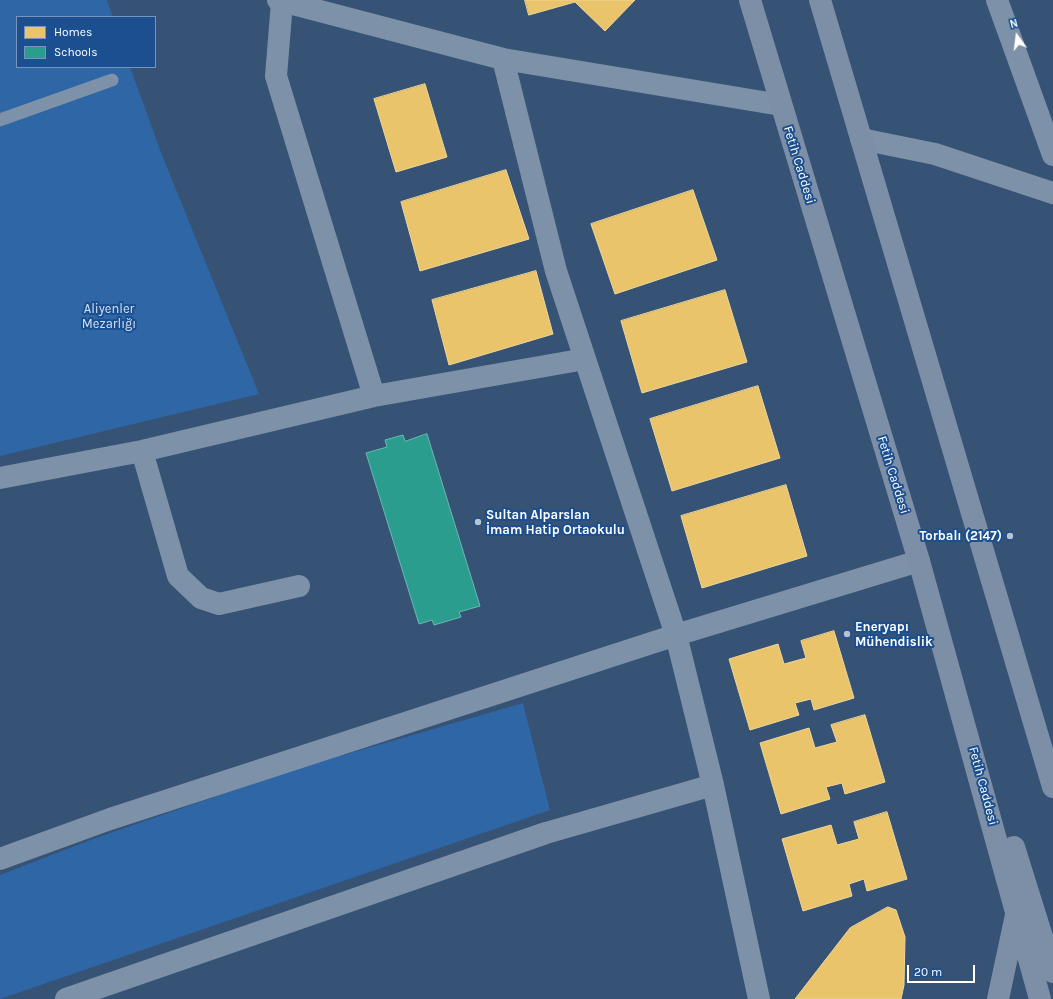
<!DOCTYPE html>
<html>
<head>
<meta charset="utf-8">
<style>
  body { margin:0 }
  #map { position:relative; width:1053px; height:999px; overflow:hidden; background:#365274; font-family:Karla,sans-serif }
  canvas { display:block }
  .legend { position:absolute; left:16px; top:16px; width:140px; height:52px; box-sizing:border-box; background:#1b4f8f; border:1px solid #7695bc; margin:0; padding:5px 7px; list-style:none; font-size:12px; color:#fff }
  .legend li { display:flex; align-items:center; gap:8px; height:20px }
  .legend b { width:20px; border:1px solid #7695bc }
  .north { position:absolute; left:997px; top:16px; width:40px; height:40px; -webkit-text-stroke:3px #1b4f8f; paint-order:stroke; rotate:346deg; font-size:11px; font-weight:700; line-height:16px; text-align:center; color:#fff }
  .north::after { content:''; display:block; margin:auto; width:14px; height:18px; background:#fff; clip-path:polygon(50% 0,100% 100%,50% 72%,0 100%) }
  .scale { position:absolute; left:907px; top:965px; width:68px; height:18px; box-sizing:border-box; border:2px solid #fff; border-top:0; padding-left:5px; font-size:12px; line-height:14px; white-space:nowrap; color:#fff; -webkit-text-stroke:3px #1b4f8f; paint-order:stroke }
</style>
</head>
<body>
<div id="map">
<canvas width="1053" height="999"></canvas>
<ul class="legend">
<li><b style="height:11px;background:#e9c46a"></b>Homes</li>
<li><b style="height:11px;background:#2a9d8f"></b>Schools</li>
</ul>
<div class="north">N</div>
<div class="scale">20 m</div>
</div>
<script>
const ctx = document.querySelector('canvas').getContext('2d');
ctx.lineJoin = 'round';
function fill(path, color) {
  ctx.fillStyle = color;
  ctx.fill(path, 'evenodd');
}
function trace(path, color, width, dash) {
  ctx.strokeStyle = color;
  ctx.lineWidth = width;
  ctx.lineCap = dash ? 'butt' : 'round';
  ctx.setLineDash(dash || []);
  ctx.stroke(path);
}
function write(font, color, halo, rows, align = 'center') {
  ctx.font = font + ' Karla,sans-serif';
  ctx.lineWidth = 4;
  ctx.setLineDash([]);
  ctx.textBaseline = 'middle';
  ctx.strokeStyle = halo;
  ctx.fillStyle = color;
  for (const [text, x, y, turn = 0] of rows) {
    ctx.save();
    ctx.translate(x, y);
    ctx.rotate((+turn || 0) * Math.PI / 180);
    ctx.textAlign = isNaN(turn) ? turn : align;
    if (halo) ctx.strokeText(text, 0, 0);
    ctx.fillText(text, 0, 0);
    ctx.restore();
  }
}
fill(new Path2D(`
  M0 0H107L113 17H17V67H130L162 155 259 394 0 456Z
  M523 703 550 810 0 999V875L93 839 292 770Z`), '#2f66a5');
const homes = new Path2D(`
  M525 0H635L605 31 575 2 529 15Z
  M425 84 447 157 396 172 374 99Z
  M506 170 529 239 420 271 401 202Z
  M693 190 717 260 615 294 591 224Z
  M536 271 553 334 449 365 432 300Z
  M725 290 747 362 642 393 621 321Z
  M758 386 780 458 672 491 650 419Z
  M786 485 807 556 702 588 681 516Z
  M834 631 854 698 814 710 811 699 795 703 799 715 750 730 729 659 778 644 784 664 806 658 801 641Z
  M865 715 885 782 845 794 842 783 826 787 830 799 781 814 760 743 809 728 815 748 837 742 831 725Z
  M887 812 907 879 867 891 864 879 849 884 852 896 803 911 782 839 831 825 837 845 859 839 854 822Z
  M888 907 896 910 905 937 904 985 901 999H795L850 928Z`);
fill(homes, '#e9c46a');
trace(homes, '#f0d697', 1);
const schools = new Path2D(`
  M427 434 480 606 459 612 461 617 434 625 432 620 419 624 366 453 387 447 385 440 403 435 405 441Z`);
fill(schools, '#2a9d8f');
trace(schools, '#6abab1', 1);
trace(new Path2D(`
  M0 120 112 80`), '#7d92a8', 13);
trace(new Path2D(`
  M278 0 503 59 781 105
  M997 0 1053 155
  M282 2 276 76 374 396
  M503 59 556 271 676 635 713 785 759 999
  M861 139 935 154 1053 193
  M142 451 178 576 201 598 219 604 299 586
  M0 478 142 451 374 396 585 359
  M0 859 110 819 676 635 919 561
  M66 999 546 833 713 785`), '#7d92a8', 22);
trace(new Path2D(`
  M750 0 919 561 1040 999
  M820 0 1053 787
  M1014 847 1053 972
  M998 999 1016 915`), '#7d8ea7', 22);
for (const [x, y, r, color] of [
  [478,522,4,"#b9c2ce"],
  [1010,536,4,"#b9c2ce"],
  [847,634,4,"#b9c2ce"]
]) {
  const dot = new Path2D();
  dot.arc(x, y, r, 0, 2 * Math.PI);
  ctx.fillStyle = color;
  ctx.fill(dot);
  trace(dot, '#1b4f8f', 1.5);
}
write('13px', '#fff', '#1b4f8f', [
  ["Fetih Caddesi",799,165,73],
  ["Fetih Caddesi",893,475,73],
  ["Fetih Caddesi",983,786,75]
]);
write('13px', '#cfe3fa', '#1b4f8f', [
  ["Aliyenler",109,309],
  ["Mezarlığı",109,324]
]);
write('bold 13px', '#fff', '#1b4f8f', [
  ["Sultan Alparslan",486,515],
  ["İmam Hatip Ortaokulu",486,530],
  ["Torbalı (2147)",1002,536,"right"],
  ["Eneryapı",855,627],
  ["Mühendislik",855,642]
], 'left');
</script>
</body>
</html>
